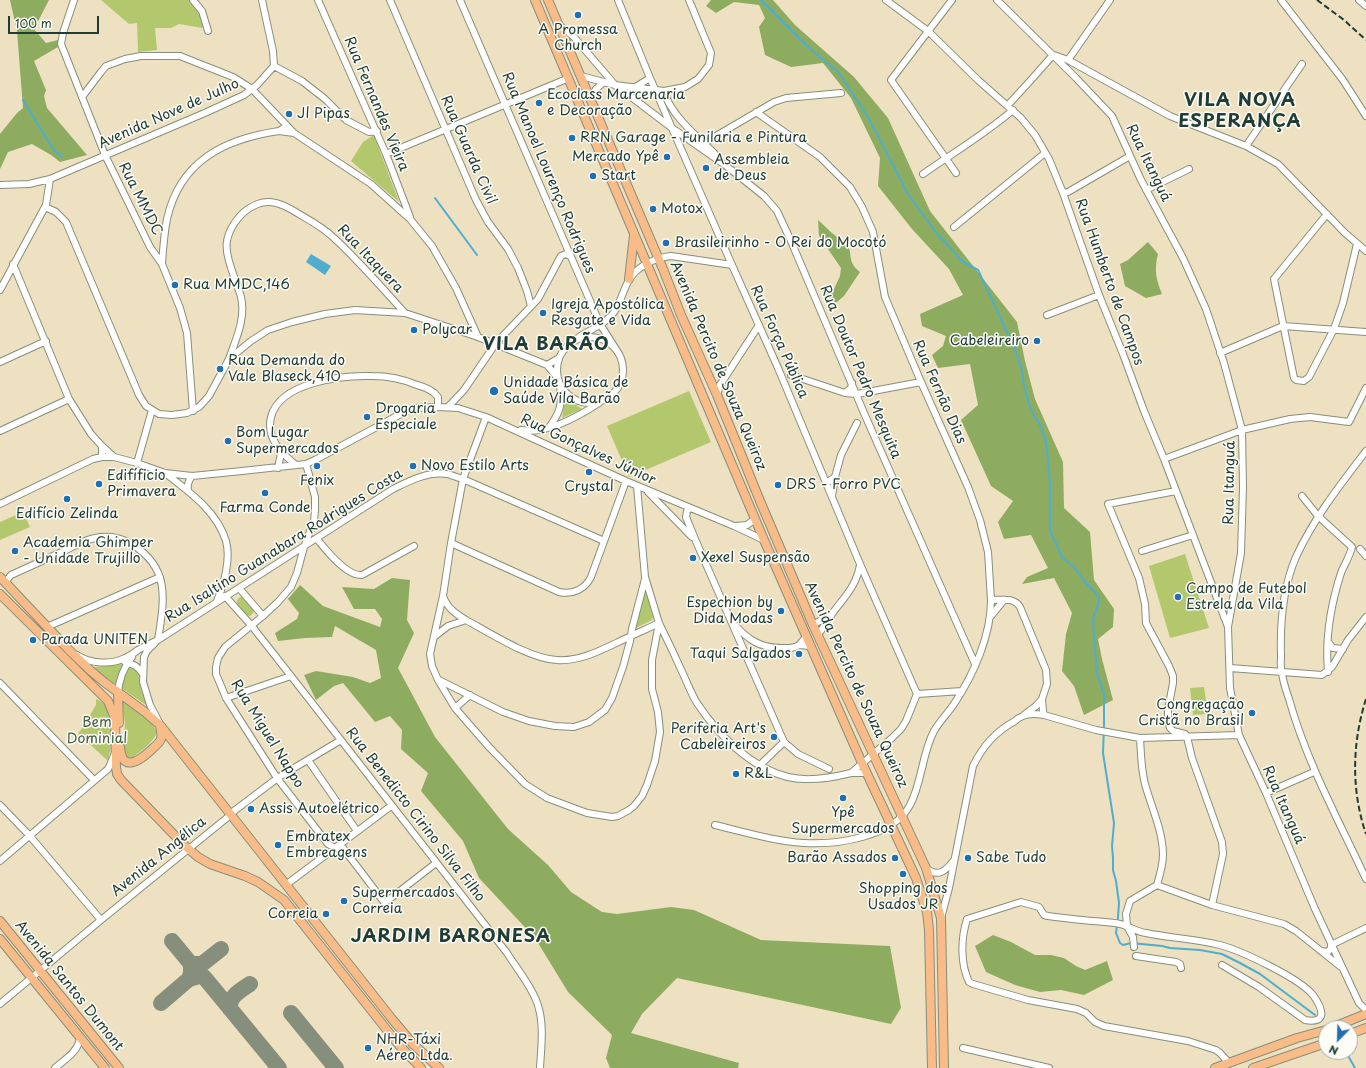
<!DOCTYPE html>
<html>
<head>
<meta charset="utf-8">
<style>
  body { margin:0 }
  #map { position:relative; width:1366px; height:1068px; overflow:hidden; background:#eee1c2; font-family:"Playpen Sans",sans-serif }
  canvas { display:block }
  .north { position:absolute; left:1318px; top:1020px; width:40px; height:40px; box-sizing:border-box; background:#fdfcf7; border:1px solid #a4b0a9; border-radius:50%; rotate:203deg; font-size:11px; font-weight:700; line-height:16px; text-align:center; color:#1f3d34 }
  .north::after { content:''; display:block; margin:auto; width:14px; height:18px; background:#1f6fb2; clip-path:polygon(50% 0,100% 100%,50% 72%,0 100%) }
  .scale { position:absolute; left:8px; top:16px; width:91px; height:18px; box-sizing:border-box; border:2px solid #1f3d34; border-top:0; padding-left:5px; font-size:12px; line-height:14px; white-space:nowrap; color:#1f3d34; -webkit-text-stroke:3px #fdfcf7; paint-order:stroke }
</style>
</head>
<body>
<div id="map">
<canvas width="1366" height="1068"></canvas>
<div class="north">N</div>
<div class="scale">100 m</div>
</div>
<script>
const ctx = document.querySelector('canvas').getContext('2d');
ctx.lineJoin = 'round';
function fill(path, color) {
  ctx.fillStyle = color;
  ctx.fill(path, 'evenodd');
}
function trace(path, color, width, dash) {
  ctx.strokeStyle = color;
  ctx.lineWidth = width;
  ctx.lineCap = dash ? 'butt' : 'round';
  ctx.setLineDash(dash || []);
  ctx.stroke(path);
}
function write(font, color, halo, rows, align = 'center') {
  ctx.font = font + ' "Playpen Sans",sans-serif';
  ctx.lineWidth = 3;
  ctx.setLineDash([]);
  ctx.textBaseline = 'middle';
  ctx.strokeStyle = halo;
  ctx.fillStyle = color;
  for (const [text, x, y, turn = 0] of rows) {
    ctx.save();
    ctx.translate(x, y);
    ctx.rotate((+turn || 0) * Math.PI / 180);
    ctx.textAlign = isNaN(turn) ? turn : align;
    if (halo) ctx.strokeText(text, 0, 0);
    ctx.fillText(text, 0, 0);
    ctx.restore();
  }
}
fill(new Path2D(`
  M101 0H188L194 5 204 24 202 28 179 24 171 28H155L157 50 138 52 137 23 129 24Z
  M374 135 399 202 351 161 363 142Z
  M689 391 711 442 629 477 607 426Z
  M567 399 582 409 562 418 565 401Z
  M23 512 30 527 0 540V522Z
  M1185 554 1209 628 1170 638 1149 566Z
  M644 594H647L653 617 652 620 636 628 635 627Z
  M240 597H243L254 610 253 613 250 616 245 615 237 604V600Z
  M116 663 138 669C141 677 139 685 142 693 143 697 146 700 146 705L105 677 94 667 108 666Z
  M1204 687 1208 714 1193 715 1190 688Z
  M96 699C99 700 102 702 104 704 114 717 112 746 108 761L81 736H77L96 705Z
  M122 701C134 709 151 718 157 732 153 743 142 750 132 758L127 757 123 752 125 723Z`), '#b3c86c');
fill(new Path2D(`
  M10 0H49L34 29 46 43 58 40V47L34 61 46 90 44 96 47 108 87 155 60 162 51 155 32 144 8 152 0 169V134L17 113 23 108 17 31Z
  M711 0H773L795 25 854 77 888 118 930 211 1017 322 1025 361 1035 399 1063 462 1064 508 1090 532 1094 580 1114 609 1113 627 1098 639 1102 659 1113 700 1084 715 1074 686 1062 671 1066 634 1072 613 1054 578 1022 584 1027 577 1048 568 1031 535 1004 539 998 522 1013 501 991 486 961 420 978 405 970 364 938 368 932 355 943 346 946 336 922 326 920 314 963 295 949 269 912 229 878 186 880 158 851 98 823 63 791 67 765 55 759 27 765 18 759 5 734 2 716 13 706 6Z
  M818 220C824 225 830 232 837 237 840 239 843 239 845 242 855 253 845 260 860 272L844 296 831 307 823 294 834 289 840 276 841 268 819 236Z
  M1148 242 1158 254C1154 270 1156 279 1162 294L1146 298 1125 286 1120 264 1128 260Z
  M392 578 410 580 407 620 414 633 398 668 435 737 508 829 548 865 571 892 602 912 617 914 671 907 694 910 761 940 890 946 901 1008 891 1024 677 978 642 1014 631 1033 739 1063 738 1068H610L606 1058 612 1035 568 992 535 938 479 878 463 841 421 791 428 773 401 749 402 730 390 716 375 722 343 683 334 686 316 700 304 675 316 671 353 677 370 683 381 678 376 650 335 626 332 637 305 638 278 641 275 633 297 619 299 613 288 599 300 585 323 606 380 627 382 619 375 609H354L342 587 374 589Z
  M993 935 1011 942 1035 955H1051L1064 958 1076 966 1085 970 1107 961 1113 980 1084 995 1061 990 1040 992 1015 985 986 972 975 946Z`), '#8eac60');
fill(new Path2D(`
  M311 254 331 266 325 275 306 262Z`), '#4fadcd');
trace(new Path2D(`
  M761 0 807 46 838 72 868 117 908 194 935 231 963 262 978 270 1015 349 1021 367 1023 376V381L1030 408 1040 425 1046 442 1050 482V530L1062 557 1075 568 1085 582 1099 597C1099 610 1092 612 1093 624L1097 674 1104 694V726L1103 753 1114 823 1112 846 1113 858V870L1116 881 1119 903 1118 917 1116 933 1120 943 1123 945 1131 943 1162 946 1170 948 1200 950 1222 954 1240 963 1260 974 1315 1015
  M23 100 53 149 62 157
  M435 198 477 255
  M1346 1052 1355 1068`), '#4fadcd', 2);
trace(new Path2D(`
  M172 941 191 964
  M221 949 202 964H191V973L189 979 199 976 204 977 279 1068
  M161 1003 189 979
  M230 1009C228 997 241 990 250 984
  M291 1013 336 1068`), '#868f7b', 16);
const minor = new Path2D(`
  M74 0 63 33 61 44 105 155 150 247 162 264 180 308 187 333 193 411
  M193 0 202 11 208 31
  M318 0 386 154 410 217
  M390 0 476 200 488 222 508 249 518 268 527 291 531 306
  M460 0 600 324 619 354
  M618 0 650 78 732 265 778 368 860 564 917 694
  M886 0 928 31 978 80 1021 118 1035 135 1049 159 1063 193 1099 295 1123 354 1144 411 1164 459 1228 627
  M952 0 891 80 956 173
  M997 0 1076 78 1112 116 1141 180 1183 258 1206 309 1224 363 1242 430 1243 487 1241 553 1228 627 1230 688 1239 735 1266 793 1315 909 1359 1003 1366 1010
  M1281 0 1343 80 1366 116
  M1359 0 1366 6
  M560 26 574 37 615 85 630 96V92
  M1054 55 1068 60 1170 116 1246 146 1278 164 1345 233 1366 251
  M1068 60 1110 0
  M274 66 302 81 325 99 346 120 369 132 377 131
  M581 76 615 85 664 91 685 87 698 79 709 65 711 53 689 0
  M634 88 650 78
  M664 91C670 115 698 137 715 154
  M630 96 672 128 725 165 764 196 777 211 791 241 864 413 975 664
  M82 97 101 72 106 66 125 59 141 56H180L233 77 252 89 294 133 371 184 410 219 432 246 456 288 478 337
  M591 100 596 89 604 82
  M1008 105 1030 81 1053 55
  M756 112 820 157 850 187 862 207 873 232 885 297 921 382 968 487 980 520 988 552 991 600C1002 600 1014 597 1020 607L1046 670 1047 684 1042 699
  M287 126 279 131 294 133
  M704 143 774 102 786 98 841 93
  M1246 146 1302 64
  M386 154 569 78
  M923 174C953 153 985 134 1013 110
  M0 185 29 184 50 179 207 112 244 95 257 85 274 66 273 51 262 0
  M1146 190 1189 169
  M1063 193 1068 192 1130 156
  M45 207 56 212 66 222 139 395 146 406 159 414 172 415 187 413 199 407 209 396 229 359 251 341 268 330 292 322 325 314 355 310 405 313 478 337 547 365
  M1327 214 1274 279 1294 378 1296 380 1304 381 1309 377 1334 329 1343 303 1357 244
  M954 227 1045 153
  M13 264 69 399 91 434 102 446
  M162 264C163 249 164 234 167 219 180 161 224 139 279 131
  M0 290 46 205 50 179
  M1047 315 1099 295
  M579 337C590 330 607 323 614 312 621 302 623 290 629 280 637 266 655 258 671 256L732 265
  M557 370a33 33 0 1 1 66 0a33 33 0 1 1-66 0Z
  M1220 353 1283 326 1366 332
  M229 359C236 339 246 318 241 297 237 282 224 256 227 241 229 229 238 216 248 209 255 205 260 202 268 202 279 202 289 208 299 214 311 221 324 228 334 238 359 261 382 288 405 313
  M0 362 46 341
  M791 375 845 393
  M557 377 547 365 559 358
  M852 383 851 388 845 393 857 394 921 382
  M717 395 720 385 759 325
  M448 407 464 390 496 343 538 299 561 256 566 254 570 256
  M486 417 463 479 451 543 443 596 432 645 430 654 432 666 438 680 455 708 489 747 525 784 547 798 587 813 612 817 618 816 629 810 634 806 642 796 647 785 655 761 660 732 658 712 652 689V660L659 623 645 577 637 486
  M550 426C561 411 562 404 560 385
  M521 430C545 435 579 416 599 403
  M0 431 69 399
  M1366 451C1340 485 1314 518 1296 557 1283 587 1280 622 1281 655 1281 660 1280 667 1282 673 1283 682 1286 690 1289 699 1307 763 1338 819 1366 879
  M102 457V446L114 457
  M1164 459 1242 430 1290 419 1310 417 1349 422 1366 388
  M137 463 152 410
  M306 464 315 497V510L314 521 304 547 297 573 291 587 278 602 263 616 225 647 218 658 216 667V674L226 698 277 778 328 844 335 848H343L384 902 387 901 436 863
  M296 465C281 453 266 438 271 417 280 382 342 375 372 376 387 376 403 379 417 385 425 387 433 390 438 397V407
  M278 468 281 453
  M165 473C188 491 217 511 226 541 231 559 224 584 217 601
  M835 477 841 455 857 423
  M826 483 835 477 832 496
  M188 491C187 485 188 481 192 476
  M1176 491 1108 504 1139 578 1145 604 1146 623 1169 666 1173 676V683L1168 710V720L1170 728 1173 731 1185 734 1187 737 1192 758 1222 842 1223 854 1212 905
  M648 492 692 537
  M1302 496 1318 516 1352 547C1350 556 1344 565 1341 573 1331 604 1325 639 1328 672
  M0 504 93 459 102 457H114L137 463 165 473 192 476 242 471 306 464 315 460 399 415 414 408 438 407 458 408 486 417 626 481 734 526 764 540
  M690 508 687 511 686 517 695 539 784 742 798 754 829 769
  M736 526 747 525 755 519
  M317 539C326 550 347 577 362 575L414 546
  M451 543 559 592C573 595 585 589 591 577L626 481
  M1360 549 1366 556
  M1142 551 1193 535
  M6 583 7 580 11 575C29 567 46 559 64 551 74 546 84 540 95 538 108 535 121 537 133 545 171 569 164 601 158 640
  M239 588 263 616
  M225 596 251 625 291 676 507 953C517 969 535 991 539 1009 544 1028 541 1049 540 1068
  M443 596C447 608 456 614 466 620 490 633 530 659 557 660 582 662 607 647 629 637 639 632 649 628 659 623 668 641 676 658 684 676 688 685 692 695 697 703 718 735 751 768 788 777 809 782 831 778 851 773
  M991 616 1004 600
  M734 624C747 639 760 648 781 648 788 648 793 649 799 645
  M813 625 828 616
  M47 627 160 577
  M818 635C823 628 827 621 832 614 844 597 856 587 860 565
  M434 637 448 626 466 620
  M806 637 799 645 810 646
  M1328 642 1333 648 1343 649
  M155 643 147 651 144 657 143 682 150 705 159 722
  M77 655C90 664 111 665 125 658 130 656 134 653 138 650 145 646 151 643 158 640L393 489C409 481 428 471 447 474 452 475 458 478 463 479L604 541
  M125 662C133 664 138 666 143 674
  M1230 668 1322 675 1332 667 1348 640 1366 617
  M439 680 503 712 529 721 555 726 574 727 589 722 605 710 612 698 623 667 630 641 632 629 645 579
  M0 683 94 780
  M118 693C119 680 124 667 132 657
  M917 694 962 691
  M226 698 291 676
  M455 708 470 695
  M1024 715 1036 706 1042 699 1043 711 1044 715
  M1140 738C1141 753 1141 769 1145 784 1151 806 1163 831 1163 855 1163 865 1160 875 1157 885L1212 905 1284 924 1296 931 1341 967
  M308 760 357 831
  M760 765 784 742
  M867 773H851L892 738 901 729 906 721 917 694
  M1266 793 1314 772
  M0 805 29 835 101 920
  M715 825C744 832 774 841 804 843 836 845 894 837 910 805 922 783 922 753 934 731 940 721 948 713 954 704 974 674 991 635 991 600
  M0 861 108 769 110 765 115 753
  M926 868C938 878 946 871 954 860
  M287 884 391 806
  M941 918 949 888 973 766C983 746 995 732 1015 721 1017 719 1020 717 1023 716 1029 713 1038 714 1044 715L1096 730 1140 738 1239 735
  M1134 947 1133 937 1127 926 1126 914 1130 901 1157 885
  M1321 951 1328 952 1331 948V945L1366 928
  M1136 956 1176 962 1180 964 1181 968
  M1222 965 1259 987 1305 1020C1328 1024 1323 1009 1313 995 1299 978 1242 951 1220 945 1196 939 1170 938 1146 933 1137 932 1129 926 1120 924 1111 922 1102 922 1093 921 1078 920 1063 918 1048 916L1044 915 1039 907 1021 902 967 919C961 938 960 963 969 982L973 984 1028 1000 1077 1009 1086 1013 1095 1022 1104 1026 1188 1041 1216 1050 1220 1053 1229 1063
  M0 1004 101 920 228 817 230 814 279 777 341 740
  M963 1048 1049 1068
  M55 1068C65 1059 77 1053 80 1039`);
const major = new Path2D(`
  M535 0 764 540 862 763 916 878 927 912 929 930 932 1068
  M548 0 663 269 681 315 717 395 760 501 813 625 926 868 941 918 944 1068
  M629 279 634 235
  M0 577 69 650 91 671 104 682 145 712 160 725 392 1019 413 1044 439 1068
  M0 594 108 701 115 718 116 767 117 774 121 780 184 845 198 857 210 864 245 876 258 882 284 900 398 1044 421 1068
  M118 693 119 723
  M120 747C122 772 138 762 150 751 154 747 159 744 161 739 162 735 161 730 160 726
  M0 921 119 1068
  M0 939 105 1068
  M1331 1028 1366 1014
  M1350 1034 1366 1028
  M1215 1068 1297 1038 1326 1030
  M1253 1068 1326 1043`);
trace(minor, '#868f7b', 8);
trace(major, '#868f7b', 10);
trace(minor, '#fff', 6);
trace(major, '#f9bc89', 8);
trace(new Path2D(`
  M1317 0 1344 20 1366 40
  M1366 699C1352 743 1351 790 1366 834`), '#1f3d34', 2, [6, 3]);
for (const [x, y, r, color] of [
  [578,15,4,"#1f6fb2"],
  [539,103,4,"#1f6fb2"],
  [289,114,4,"#1f6fb2"],
  [572,138,4,"#1f6fb2"],
  [667,157,4,"#1f6fb2"],
  [706,168,4,"#1f6fb2"],
  [593,176,4,"#1f6fb2"],
  [653,209,4,"#1f6fb2"],
  [666,243,4,"#1f6fb2"],
  [175,285,4,"#1f6fb2"],
  [543,313,4,"#1f6fb2"],
  [414,330,4,"#1f6fb2"],
  [1037,341,4,"#1f6fb2"],
  [220,369,4,"#1f6fb2"],
  [494,391,5,"#1f6fb2"],
  [367,417,4,"#1f6fb2"],
  [228,441,4,"#1f6fb2"],
  [317,466,4,"#1f6fb2"],
  [413,466,4,"#1f6fb2"],
  [589,472,4,"#1f6fb2"],
  [99,484,4,"#1f6fb2"],
  [778,485,4,"#1f6fb2"],
  [265,493,4,"#1f6fb2"],
  [67,499,4,"#1f6fb2"],
  [15,551,4,"#1f6fb2"],
  [693,558,4,"#1f6fb2"],
  [1178,597,4,"#1f6fb2"],
  [781,611,4,"#1f6fb2"],
  [33,640,4,"#1f6fb2"],
  [799,654,4,"#1f6fb2"],
  [1252,713,4,"#1f6fb2"],
  [774,737,4,"#1f6fb2"],
  [736,774,4,"#1f6fb2"],
  [843,798,4,"#1f6fb2"],
  [251,809,4,"#1f6fb2"],
  [278,845,4,"#1f6fb2"],
  [895,858,4,"#1f6fb2"],
  [968,858,4,"#1f6fb2"],
  [903,874,4,"#1f6fb2"],
  [344,901,4,"#1f6fb2"],
  [326,914,4,"#1f6fb2"],
  [368,1048,4,"#1f6fb2"]
]) {
  const dot = new Path2D();
  dot.arc(x, y, r, 0, 2 * Math.PI);
  ctx.fillStyle = color;
  ctx.fill(dot);
  trace(dot, '#fdfcf7', 1.5);
}
write('14px', '#1f3d34', '#fdfcf7', [
  ["A Promessa",578,30,"center"],
  ["Church",578,46,"center"],
  ["Ecoclass Marcenaria",547,95],
  ["e Decoração",547,111],
  ["Jl Pipas",297,114],
  ["RRN Garage - Funilaria e Pintura",580,138],
  ["Mercado Ypê",659,157,"right"],
  ["Assembleia",714,160],
  ["de Deus",714,176],
  ["Start",601,176],
  ["Motox",661,209],
  ["Brasileirinho - O Rei do Mocotó",674,243],
  ["Rua MMDC,146",183,285],
  ["Igreja Apostólica",551,305],
  ["Resgate e Vida",551,321],
  ["Polycar",422,330],
  ["Cabeleireiro",1029,341,"right"],
  ["Rua Demanda do",228,361],
  ["Vale Blaseck,410",228,377],
  ["Unidade Básica de",503,383],
  ["Saúde Vila Barão",503,399],
  ["Drogaria",375,409],
  ["Especiale",375,425],
  ["Bom Lugar",236,433],
  ["Supermercados",236,449],
  ["Novo Estilo Arts",421,466],
  ["Edifíficio",107,476],
  ["Primavera",107,492],
  ["Fenix",317,481,"center"],
  ["DRS - Forro PVC",786,485],
  ["Crystal",589,487,"center"],
  ["Farma Conde",265,508,"center"],
  ["Edifício Zelinda",67,514,"center"],
  ["Academia Ghimper",23,543],
  ["- Unidade Trujillo",23,559],
  ["Xexel Suspensão",701,558],
  ["Campo de Futebol",1186,589],
  ["Estrela da Vila",1186,605],
  ["Espechion by",773,603,"right"],
  ["Dida Modas",773,619,"right"],
  ["Parada UNITEN",41,640],
  ["Taqui Salgados",791,654,"right"],
  ["Congregação",1244,705,"right"],
  ["Cristã no Brasil",1244,721,"right"],
  ["Periferia Art's",766,729,"right"],
  ["Cabeleireiros",766,745,"right"],
  ["R&L",744,774],
  ["Assis Autoelétrico",259,809],
  ["Ypê",843,813,"center"],
  ["Supermercados",843,829,"center"],
  ["Embratex",286,837],
  ["Embreagens",286,853],
  ["Barão Assados",887,858,"right"],
  ["Sabe Tudo",976,858],
  ["Shopping dos",903,889,"center"],
  ["Usados JR",903,905,"center"],
  ["Supermercados",352,893],
  ["Correia",352,909],
  ["Correia",318,914,"right"],
  ["NHR-Táxi",376,1040],
  ["Aéreo Ltda.",376,1056]
], 'left');
write('14px', '#1f3d34', '#fdfcf7', [
  ["Rua Fernandes Vieira",376,104,67],
  ["Avenida Nove de Julho",169,114,-24],
  ["Rua Guarda Civil",468,150,66],
  ["Rua Itanguá",1148,163,64],
  ["Rua Manoel Lourenço Rodrigues",548,173,67],
  ["Rua MMDC",140,199,63],
  ["Rua Itaquera",370,259,46],
  ["Rua Humberto de Campos",1109,282,70],
  ["Rua Força Pública",779,342,66],
  ["Avenida Percito de Souza Queiroz",718,366,67],
  ["Rua Doutor Pedro Mesquita",860,372,67],
  ["Rua Fernão Dias",939,392,66],
  ["Rua Gonçalves Júnior",588,450,25],
  ["Rua Itanguá",1230,483,-89],
  ["Rua Isaltino Guanabara Rodrigues Costa",284,546,-32],
  ["Avenida Percito de Souza Queiroz",856,685,65],
  ["Rua Miguel Nappo",267,734,58],
  ["Rua Itanguá",1283,805,66],
  ["Rua Benedicto Cirino Silva Filho",415,815,52],
  ["Avenida Angélica",159,857,-39],
  ["Avenida Santos Dumont",69,986,51]
]);
write('14px', '#446042', '#fdfcf7', [
  ["Bem",97,723],
  ["Dominial",97,739]
]);
ctx.letterSpacing = '1px';
write('bold 18px', '#1f3d34', '#fdfcf7', [
  ["VILA NOVA",1240,101],
  ["ESPERANÇA",1240,122],
  ["VILA BARÃO",546,345],
  ["JARDIM BARONESA",451,937]
]);
ctx.letterSpacing = '0px';
</script>
</body>
</html>
